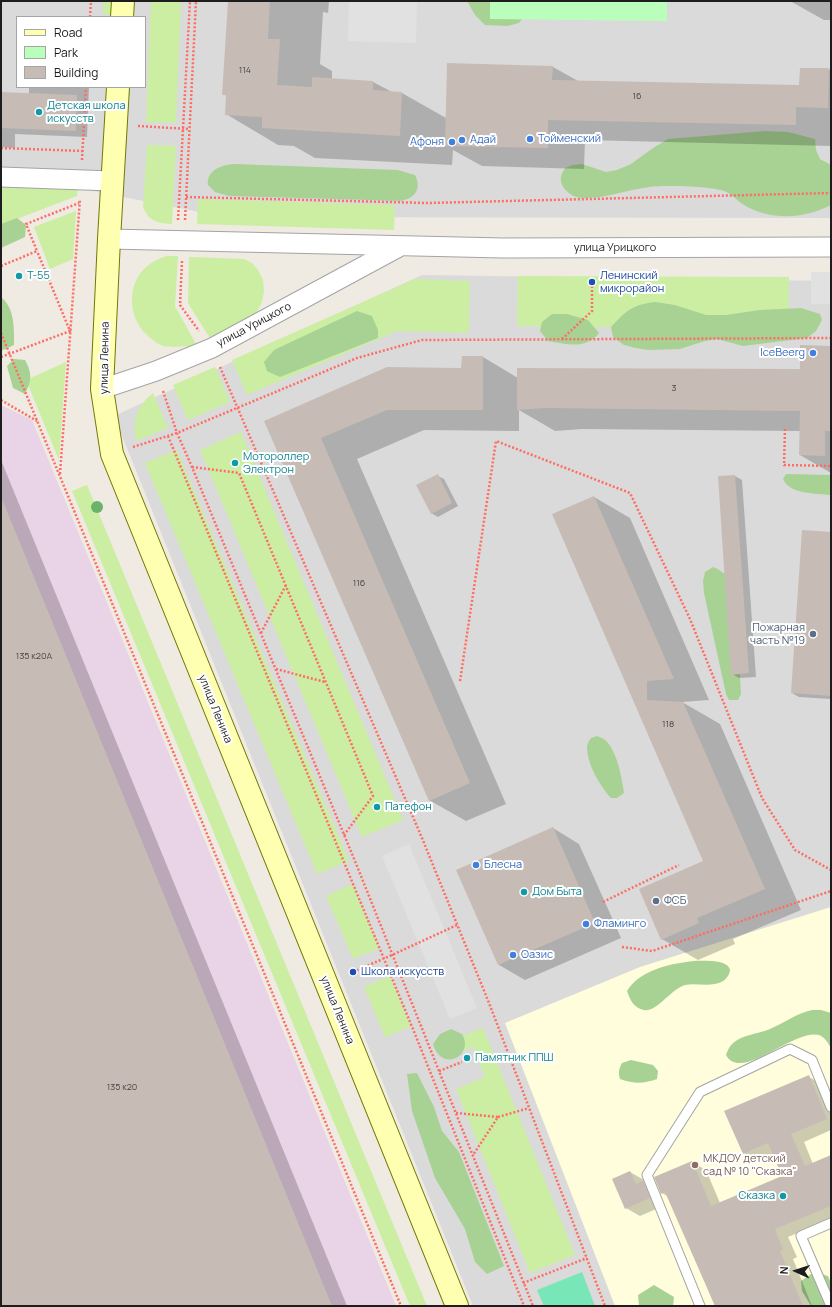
<!DOCTYPE html>
<html>
<head>
<meta charset="utf-8">
<style>
  body { margin:0 }
  #map { position:relative; width:832px; height:1307px; overflow:hidden; background:#efeae2; font-family:Manrope,sans-serif }
  canvas { display:block }
  .frame { position:absolute; inset:0; border:2px solid #1d1d1d; pointer-events:none }
  .legend { position:absolute; left:16px; top:16px; width:130px; height:72px; box-sizing:border-box; background:#fff; border:1px solid #a5a5a5; margin:0; padding:5px 7px; list-style:none; font-size:12px; color:#1d1d1d }
  .legend li { display:flex; align-items:center; gap:8px; height:20px }
  .legend b { width:20px; border:1px solid #a5a5a5 }
  .north { position:absolute; left:776px; top:1251px; width:40px; height:40px; -webkit-text-stroke:3px #fff; paint-order:stroke; rotate:273deg; font-size:11px; font-weight:700; line-height:16px; text-align:center; color:#1d1d1d }
  .north::after { content:''; display:block; margin:auto; width:14px; height:18px; background:#1d1d1d; clip-path:polygon(50% 0,100% 100%,50% 72%,0 100%) }
</style>
</head>
<body>
<div id="map">
<canvas width="832" height="1307"></canvas>
<div class="frame"></div>
<ul class="legend">
<li><b style="height:5px;background:#feffb0"></b>Road</li>
<li><b style="height:11px;background:#bafebc"></b>Park</li>
<li><b style="height:11px;background:#c7bcb5"></b>Building</li>
</ul>
<div class="north">N</div>
</div>
<script>
const ctx = document.querySelector('canvas').getContext('2d');
ctx.lineJoin = 'round';
function fill(path, color) {
  ctx.fillStyle = color;
  ctx.fill(path, 'evenodd');
}
function trace(path, color, width, dash) {
  ctx.strokeStyle = color;
  ctx.lineWidth = width;
  ctx.lineCap = dash ? 'butt' : 'round';
  ctx.setLineDash(dash || []);
  ctx.stroke(path);
}
function write(font, color, halo, rows, align = 'center') {
  ctx.font = font + ' Manrope,sans-serif';
  ctx.lineWidth = 4;
  ctx.setLineDash([]);
  ctx.textBaseline = 'middle';
  ctx.strokeStyle = halo;
  ctx.fillStyle = color;
  for (const [text, x, y, turn = 0] of rows) {
    ctx.save();
    ctx.translate(x, y);
    ctx.rotate((+turn || 0) * Math.PI / 180);
    ctx.textAlign = isNaN(turn) ? turn : align;
    if (halo) ctx.strokeText(text, 0, 0);
    ctx.fillText(text, 0, 0);
    ctx.restore();
  }
}
fill(new Path2D(`
  M1 1H831V218L225 217 1 173ZM17 17H145V87H17Z
  M422 275 831 281V1306H473L114 416Z`), '#dbdada');
fill(new Path2D(`
  M1 405 32 420 396 1306H1Z`), '#e9d3e6');
fill(new Path2D(`
  M831 907V1306H615L505 1023 640 967Z`), '#fffddb');
fill(new Path2D(`
  M103 1H112V15L103 14Z
  M151 1H181L176 123 146 122Z
  M147 145 176 146 172 224C157 223 149 221 143 207Z
  M1 186 78 188 77 196 1 225Z
  M198 199 395 205 394 230 197 224Z
  M76 211 73 259 50 269 34 227Z
  M166 256H178L175 306 197 346C188 346 171 348 163 346 157 344 150 338 146 334 128 317 127 285 145 268 151 262 159 259 166 256Z
  M189 257 244 259 252 263 258 270 263 280 264 291 262 302 257 312 211 340 188 303Z
  M518 276 789 277 788 329 517 326Z
  M415 279 470 281 469 333 397 331 247 395 232 360Z
  M66 362 59 460 26 380Z
  M215 367 230 402 188 420 173 385Z
  M153 393 168 428 136 441C132 421 137 406 153 393Z
  M241 432 403 820 362 837 200 450Z
  M177 450 349 861 317 874 145 463Z
  M87 485 427 1306H410L72 491Z
  M353 884 379 948 353 959 326 896Z
  M390 976 411 1026 385 1037 364 987Z
  M483 1028 575 1255 530 1273 456 1089 485 1077 473 1047 445 1058 439 1045Z`), '#cbeea3');
fill(new Path2D(`
  M467 1H523L526 14 519 23 508 26 485 25 475 15Z
  M765 131 788 132 815 139 816 150 820 159 831 165V205C804 219 771 221 744 205 737 201 731 193 724 191 705 186 682 186 663 186 635 186 609 199 582 198 573 198 561 189 561 180 560 176 563 172 565 168L573 165 582 164 606 172 617 170 631 164 653 148 668 139Z
  M234 164 398 170 415 175C422 189 415 198 401 201L229 196 215 192 208 185C206 170 222 165 234 164Z
  M17 218 26 225 25 237 1 248V224Z
  M1 297C15 308 14 329 14 345L1 351Z
  M655 302 675 305 706 315H726L760 310 801 308 820 314 822 320 816 331 807 338 743 346 717 339 705 341 680 349 649 350 635 348 624 345 613 337 611 327C627 310 632 305 655 302Z
  M357 311 372 316 378 330V338L280 377 267 371 264 362 274 350Z
  M552 314H567L588 320 599 333C586 350 566 344 548 341L540 331 542 322Z
  M14 359 25 360C32 373 32 380 25 394L13 388 7 366Z
  M786 474 831 475V495C816 493 790 495 783 479Z
  M713 567C729 574 730 580 735 596L741 694 738 700H729L726 694 704 593 703 581 705 572Z
  M597 736C599 737 603 738 605 740 617 750 622 778 624 793L617 798H611C600 786 587 764 587 747 587 744 589 741 591 738Z
  M694 961C702 961 728 959 730 970 730 972 729 974 728 976 719 990 698 982 685 985 671 989 656 1013 644 1010 634 1008 630 1000 627 991 641 969 670 964 694 961Z
  M812 1010H821L831 1013V1048C828 1043 825 1037 819 1035 794 1028 741 1083 726 1055 727 1052 729 1047 732 1044 741 1035 758 1034 770 1029 784 1023 797 1013 812 1010Z
  M451 1029 462 1034C475 1055 442 1074 433 1044L440 1034Z
  M631 1060 653 1065 658 1071 657 1079C642 1084 635 1084 620 1079 618 1072 619 1069 622 1063Z
  M417 1073 434 1107 442 1131 459 1152 504 1266 487 1274 475 1262 465 1229 435 1178 412 1111 407 1074Z
  M814 1272 828 1276 831 1283V1306H811L802 1291 801 1281Z
  M654 1285 674 1297 673 1306H639L638 1295Z`), '#a8d293');
fill(new Path2D(`
  M490 1H667V21L490 19Z`), '#bafebc');
fill(new Path2D(`
  M582 1272 595 1306H544L537 1290Z`), '#78e6b6');
fill(new Path2D(`
  M349 1 417 2 416 43 348 41Z
  M811 272H831V304H811Z
  M409 844 477 1008 450 1019 382 856Z`), '#e1e1e1');
fill(new Path2D(`
  M229 1H329L328 13 323 12 320 64 332 71V79L373 82 392 92 402 93 446 118 553 67 578 81 800 87 829 69 831 71V146L585 140 584 169 482 166 453 150 452 165 315 158 294 146 278 145 226 114 227 96 223 94Z
  M790 1H831V20H824Z
  M29 87H89L87 137 15 134V148L1 147V93L29 94Z
  M831 347V473L800 455V431L582 429 555 431 519 410V431L424 430 357 459 506 804 466 821 429 800 265 421 462 369 483 357 518 378 801 370Z
  M1 460 347 1306H1Z
  M438 476 444 479 458 506 438 517 431 513Z
  M735 476 742 480 756 677 739 678 732 674Z
  M594 497 630 518 709 700 682 702 720 724 801 910 733 939 735 944 698 960 662 939 705 861 554 515Z
  M831 533V699L799 697 792 693Z
  M553 828 579 844 621 938 525 980 499 965Z
  M809 1077 823 1085 831 1104V1130L804 1142 813 1164 831 1156V1219L788 1237 797 1257 793 1259 812 1306H715L669 1197 662 1193 692 1162 706 1170 720 1203 783 1176 774 1154 757 1161 744 1153Z
  M630 1172 644 1180 645 1184 657 1190 663 1206 640 1216 626 1208Z`), '#0003');
fill(new Path2D(`
  M228 1H270L268 39H280L277 85 312 87V77L373 81V90L402 92 400 136 262 128V117L225 115 226 95H222Z
  M447 63 553 66 552 80 799 85 800 68H829L828 108 796 107V125L548 120V148L445 146Z
  M1 92 77 95 76 131 1 128Z
  M800 345 831 346V431H825V456L799 455 800 411 545 408 517 410V368L800 369Z
  M462 356H483V410H387L321 438 470 783 429 801 264 421 387 367 461 368Z
  M438 474 452 503 431 514 416 485Z
  M735 475 749 673 731 675 718 476Z
  M594 496 674 679 647 681V700L683 702 765 889 697 918 699 923 661 940 639 889 703 861 552 514Z
  M1 499H2L332 1306H1Z
  M802 530 831 532V696L791 693Z
  M553 827 595 923 498 965 456 870Z
  M809 1075 827 1119 791 1134 805 1166 831 1155V1206L775 1229 783 1250 780 1251 803 1306H715L665 1192 661 1194 654 1177 692 1161 711 1206 782 1176 768 1143 743 1154 724 1111Z
  M630 1171 636 1184 643 1181 650 1198 625 1209 612 1179Z`), '#c7bcb5');
const lane = new Path2D(`
  M700 1306 647 1175 700 1092 790 1049 812 1060 831 1107
  M831 1306 801 1236 831 1223`);
const street = new Path2D(`
  M1 177 112 181
  M109 239 503 248 831 247
  M102 389 156 371 212 348 399 247`);
const secondary = new Path2D(`
  M122 17 123 1
  M118 87 109 239 102 389 112 454 457 1306`);
trace(lane, '#a4a4a4', 11);
trace(street, '#a4a4a4', 21);
trace(secondary, '#707800', 24);
trace(new Path2D(`
  M90 17 91 1
  M84 122 95 123
  M138 126 189 129
  M1 148 83 151
  M82 160 86 87
  M186 197 428 203 831 193
  M178 220 190 1
  M185 220 196 1
  M182 261 180 305 199 331
  M1 266 37 251 26 224 79 203
  M1 333 401 1306
  M562 339 592 311V282
  M1 357 70 331 37 251
  M220 367 422 838 489 1003 605 1306
  M163 391 177 433 192 467 357 866 533 1306
  M1 400 37 421
  M785 429 784 465 831 466
  M168 436 415 1034 524 1306
  M133 447 177 433 357 358 422 340 831 338
  M192 467 239 473 373 796 344 835
  M60 474 80 199
  M261 633 286 585
  M276 669 325 682
  M460 681 496 441 630 493 690 619 762 798 795 850 831 870
  M603 902 679 865
  M622 947 652 951 831 891
  M353 972 392 955 457 925
  M439 1071 462 1062
  M456 1113 498 1117 473 1155
  M498 1117 529 1108
  M523 1283 587 1258`), '#ff6c63', 2.5, [2, 2]);
trace(lane, '#fff', 9);
trace(street, '#fff', 19);
trace(secondary, '#feffb0', 22);
ctx.fillStyle = '#6db26a';
for (const [x, y] of [
  [97,507]
]) {
  ctx.beginPath();
  ctx.arc(x, y, 6, 0, 2 * Math.PI);
  ctx.fill();
}
for (const [x, y, r, color] of [
  [39,112,4,"#0f9aa8"],
  [530,139,4,"#3f7fe0"],
  [462,140,4,"#3f7fe0"],
  [452,142,4,"#3f7fe0"],
  [19,276,4,"#0f9aa8"],
  [592,282,4,"#1a4fb4"],
  [813,353,4,"#3f7fe0"],
  [235,463,4,"#0f9aa8"],
  [813,634,4,"#5c6f8a"],
  [377,807,4,"#0f9aa8"],
  [476,865,4,"#3f7fe0"],
  [524,892,4,"#0f9aa8"],
  [656,901,4,"#5c6f8a"],
  [586,924,4,"#3f7fe0"],
  [513,955,4,"#3f7fe0"],
  [353,972,4,"#1a4fb4"],
  [467,1058,4,"#0f9aa8"],
  [695,1165,4,"#8d6e63"],
  [783,1196,4,"#0f9aa8"]
]) {
  const dot = new Path2D();
  dot.arc(x, y, r, 0, 2 * Math.PI);
  ctx.fillStyle = color;
  ctx.fill(dot);
  trace(dot, '#fff', 1.5);
}
write('9px', '#484543', null, [
  ["114",245,70],
  ["16",637,96],
  ["3",674,388],
  ["116",359,583],
  ["135 к20А",34,656],
  ["118",668,724],
  ["135 к20",122,1087]
]);
write('11px', '#0d838f', '#fff', [
  ["Детская школа",47,106],
  ["искусств",47,119],
  ["Т-55",27,276],
  ["Мотороллер",243,457],
  ["Электрон",243,470],
  ["Патефон",385,807],
  ["Дом Быта",532,892],
  ["Памятник ППШ",475,1058],
  ["Сказка",775,1196,"right"]
], 'left');
write('11px', '#366cbe', '#fff', [
  ["Тойменский",538,139],
  ["Адай",470,140],
  ["Афоня",444,142,"right"],
  ["IceBeerg",805,353,"right"],
  ["Блесна",484,865],
  ["Фламинго",594,924],
  ["Оазис",521,955]
], 'left');
write('11px', '#1d1d1d', '#fff', [
  ["улица Урицкого",615,248],
  ["улица Урицкого",254,325,-28],
  ["улица Ленина",105,358,-89],
  ["улица Ленина",215,709,68],
  ["улица Ленина",337,1010,68]
]);
write('11px', '#164399', '#fff', [
  ["Ленинский",600,276],
  ["микрорайон",600,289],
  ["Школа искусств",361,972]
], 'left');
write('11px', '#4e5e75', '#fff', [
  ["Пожарная",805,628],
  ["часть №19",805,641],
  ["ФСБ",664,901,"left"]
], 'right');
write('11px', '#785e54', '#fff', [
  ["МКДОУ детский",703,1159],
  ["сад № 10 \"Сказка\"",703,1172]
], 'left');
</script>
</body>
</html>
